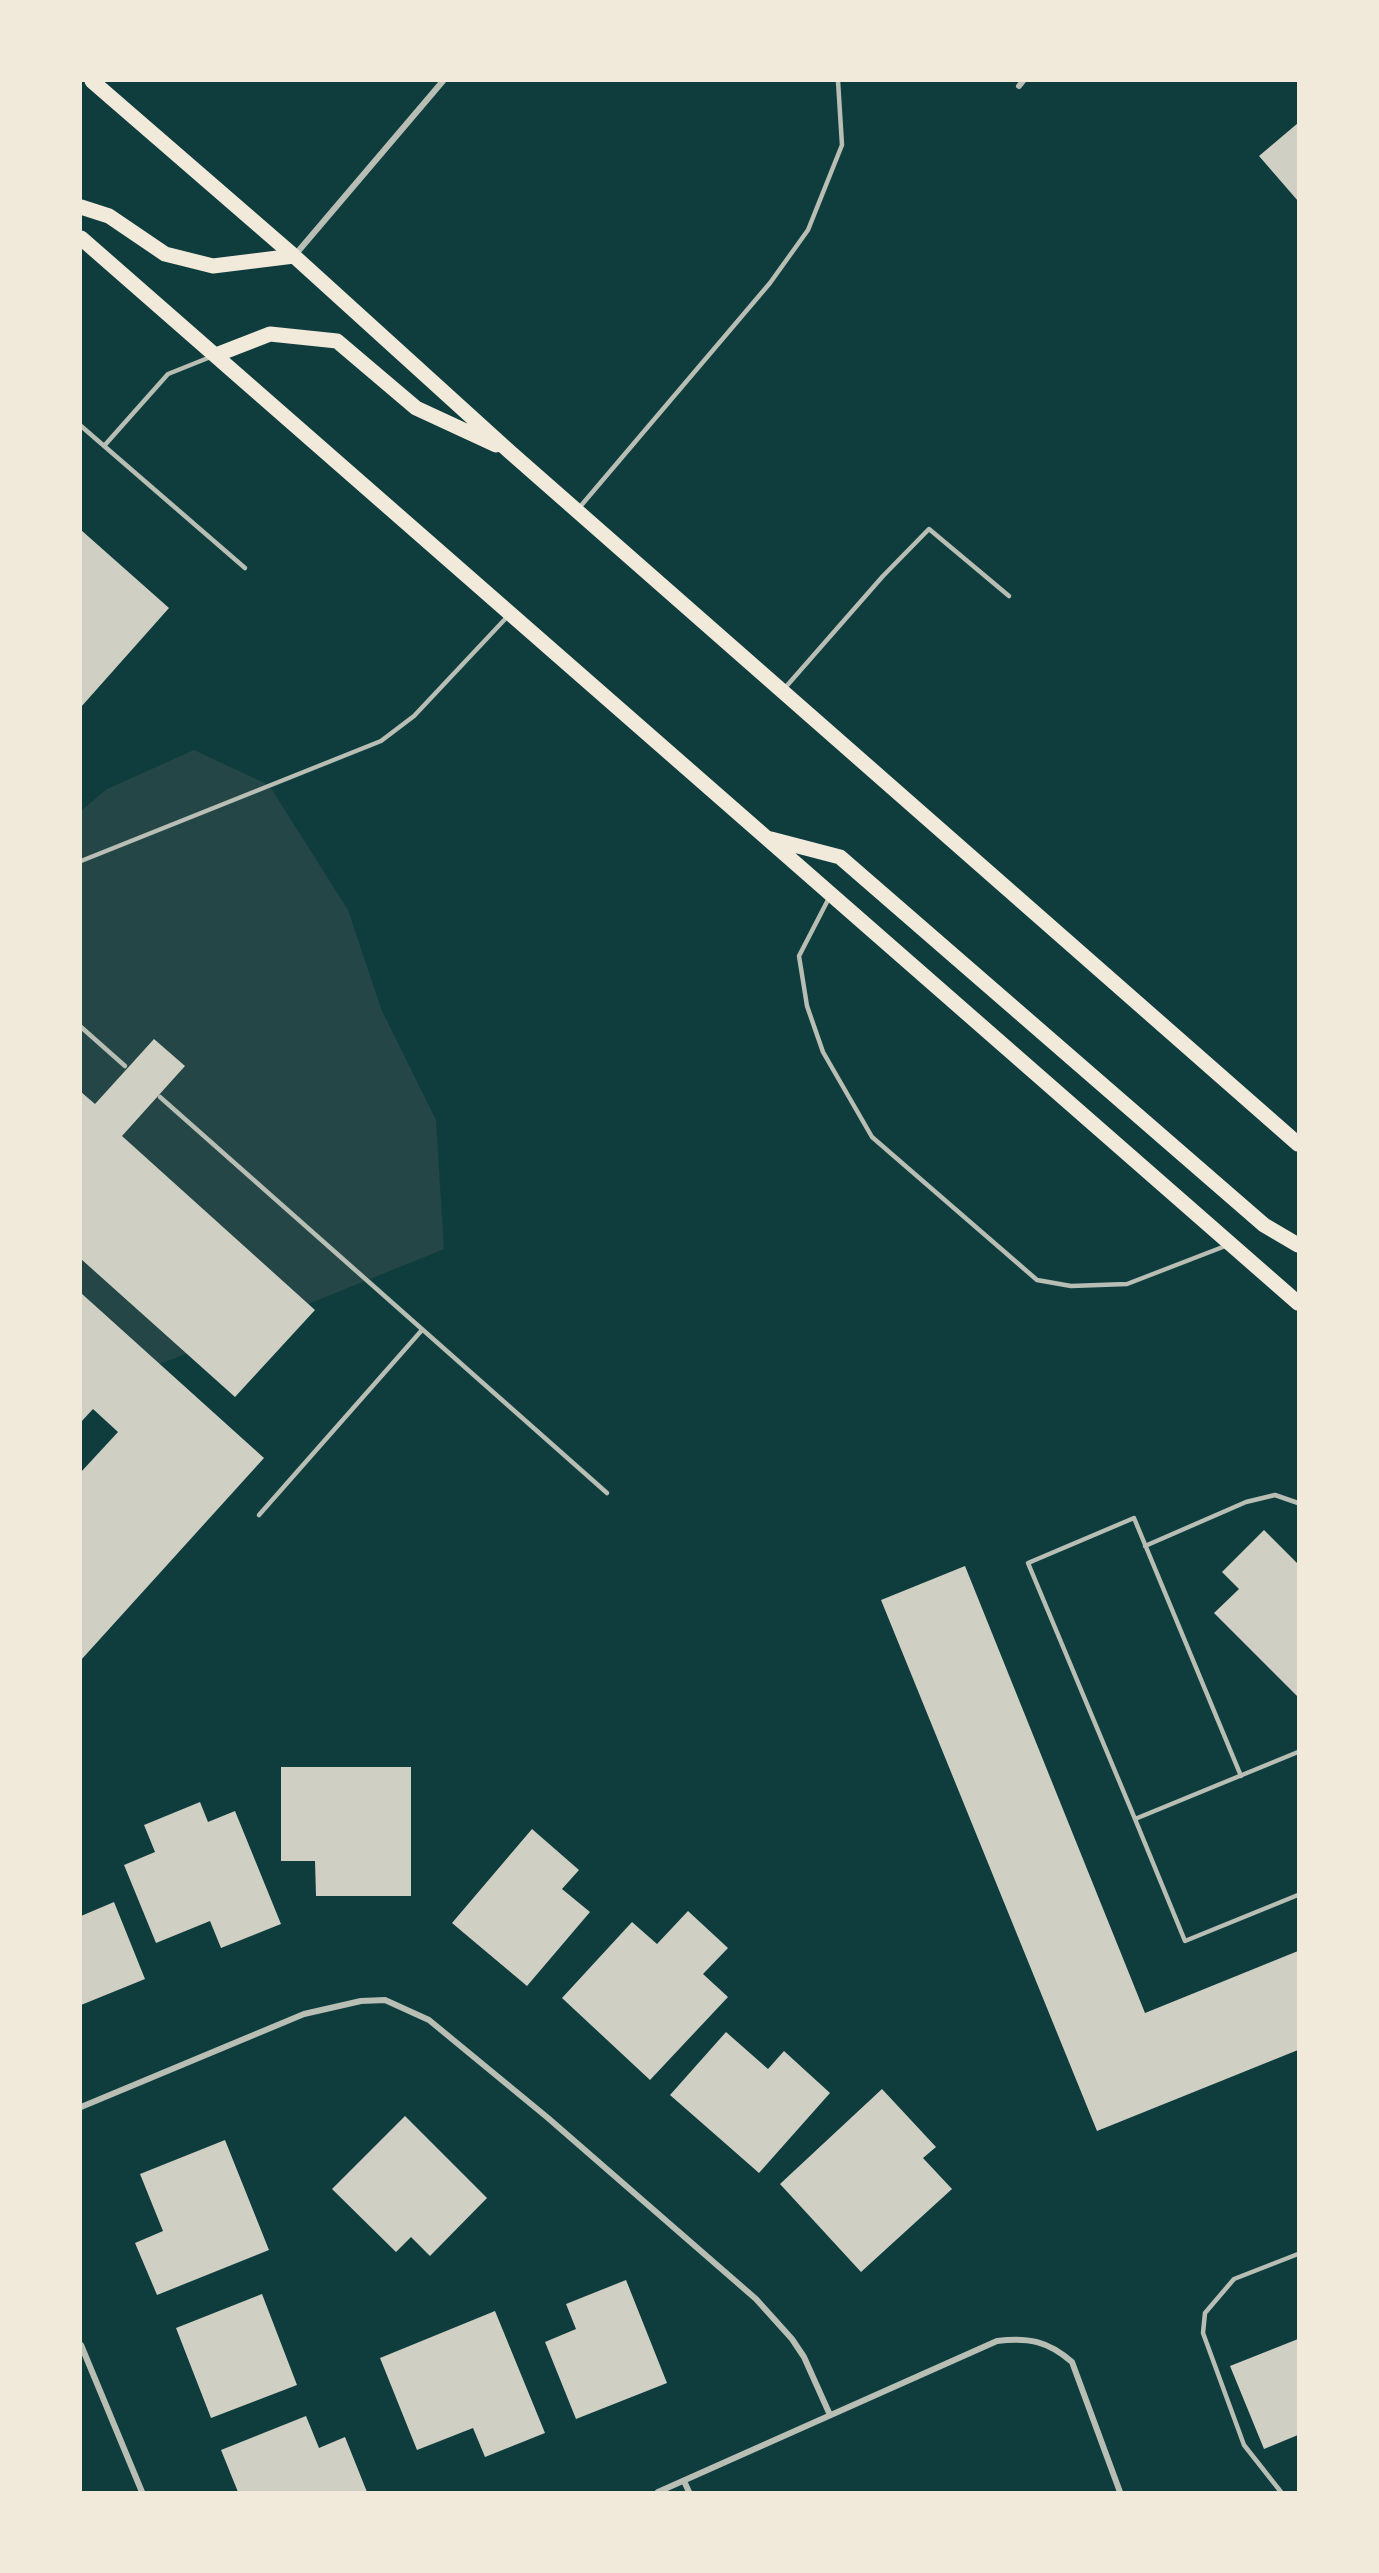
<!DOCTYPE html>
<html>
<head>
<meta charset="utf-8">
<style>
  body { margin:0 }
  #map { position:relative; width:1379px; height:2573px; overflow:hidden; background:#0f3d3e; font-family:Barlow,sans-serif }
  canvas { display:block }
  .frame { position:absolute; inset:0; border:82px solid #f1e9da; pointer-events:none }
</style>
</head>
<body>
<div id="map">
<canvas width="1379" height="2573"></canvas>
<div class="frame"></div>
</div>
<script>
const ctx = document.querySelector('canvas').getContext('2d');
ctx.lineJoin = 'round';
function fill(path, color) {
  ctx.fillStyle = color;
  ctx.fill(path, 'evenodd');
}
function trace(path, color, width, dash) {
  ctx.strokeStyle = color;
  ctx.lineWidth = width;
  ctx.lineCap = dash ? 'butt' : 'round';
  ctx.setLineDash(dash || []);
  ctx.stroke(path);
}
fill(new Path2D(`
  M194 750 269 785 348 910 382 1011 436 1120 444 1249 81 1396V811L107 789Z`), '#244646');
fill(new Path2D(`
  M1298 123V201L1259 156Z
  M81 530 169 608 81 707Z
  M154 1039 185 1066 122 1136 315 1310 235 1397 81 1259V1092L95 1104Z
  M81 1293 264 1458 81 1660V1472L118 1432 93 1409 81 1422Z
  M1264 1530 1298 1564V1697L1214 1613 1239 1589 1222 1572Z
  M965 1566 1145 2013 1298 1951V2050L1097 2131 881 1600Z
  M281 1767H411V1896H316L315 1861H281Z
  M200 1802 208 1822 235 1811 281 1924 221 1948 210 1921 156 1943 124 1865 155 1852 144 1825Z
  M532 1829 579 1870 562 1889 590 1912 527 1986 452 1923Z
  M114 1902 145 1979 81 2005V1916Z
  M688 1911 728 1948 703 1974 728 1997 650 2080 562 1998 632 1922 657 1944Z
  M726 2032 768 2069 784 2051 830 2093 759 2173 670 2095Z
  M882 2089 936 2147 923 2158 952 2189 861 2272 780 2184Z
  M405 2116 487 2198 430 2256 411 2237 396 2252 332 2189Z
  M225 2140 269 2250 157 2295 135 2243 163 2231 140 2174Z
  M626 2280 667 2383 576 2419 545 2342 576 2329 566 2304Z
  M262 2294 297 2385 211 2418 176 2328Z
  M495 2311 545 2433 485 2457 473 2428 417 2450 380 2358Z
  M1298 2339V2435L1264 2449 1230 2366Z
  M306 2416 319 2448 345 2437 367 2492H238L221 2450Z`), '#cfcfc3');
trace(new Path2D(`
  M81 426 245 568
  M104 446 168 374 213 356
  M579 508 770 283 808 230 842 145 838 81
  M784 689 883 576 929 529 1009 596
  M81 861 381 741 414 716 508 616
  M830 896 799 956 807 1006 823 1052 872 1137 1037 1280 1071 1286 1127 1284 1228 1245
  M81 1027 125 1066
  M160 1097 607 1493
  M259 1515 422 1330
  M1145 1546 1246 1502 1275 1495 1298 1503
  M1241 1776 1134 1518 1028 1563 1135 1819 1298 1752
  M1135 1819 1185 1941 1298 1895
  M1281 2492 1244 2445 1203 2333 1205 2313 1234 2279 1298 2254`), '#b8beb3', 4.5);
trace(new Path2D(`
  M1019 86 1023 81
  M295 255 443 81
  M81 2107 304 2014 361 2001 385 2000 429 2020 548 2118 756 2299 792 2339 804 2357 830 2415
  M81 2345 142 2492
  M684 2481 689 2492
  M658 2492 997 2341C1028 2337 1048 2341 1072 2362L1120 2492`), '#b8beb3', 6);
trace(new Path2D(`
  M92 81 294 256 510 452 1298 1144
  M81 207 109 216 165 254 213 266 294 256
  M81 238 1298 1303
  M216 355 270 334 337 341 416 408 496 445
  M771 839 840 857 1264 1225 1298 1245`), '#f1e9da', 15);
</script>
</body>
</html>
